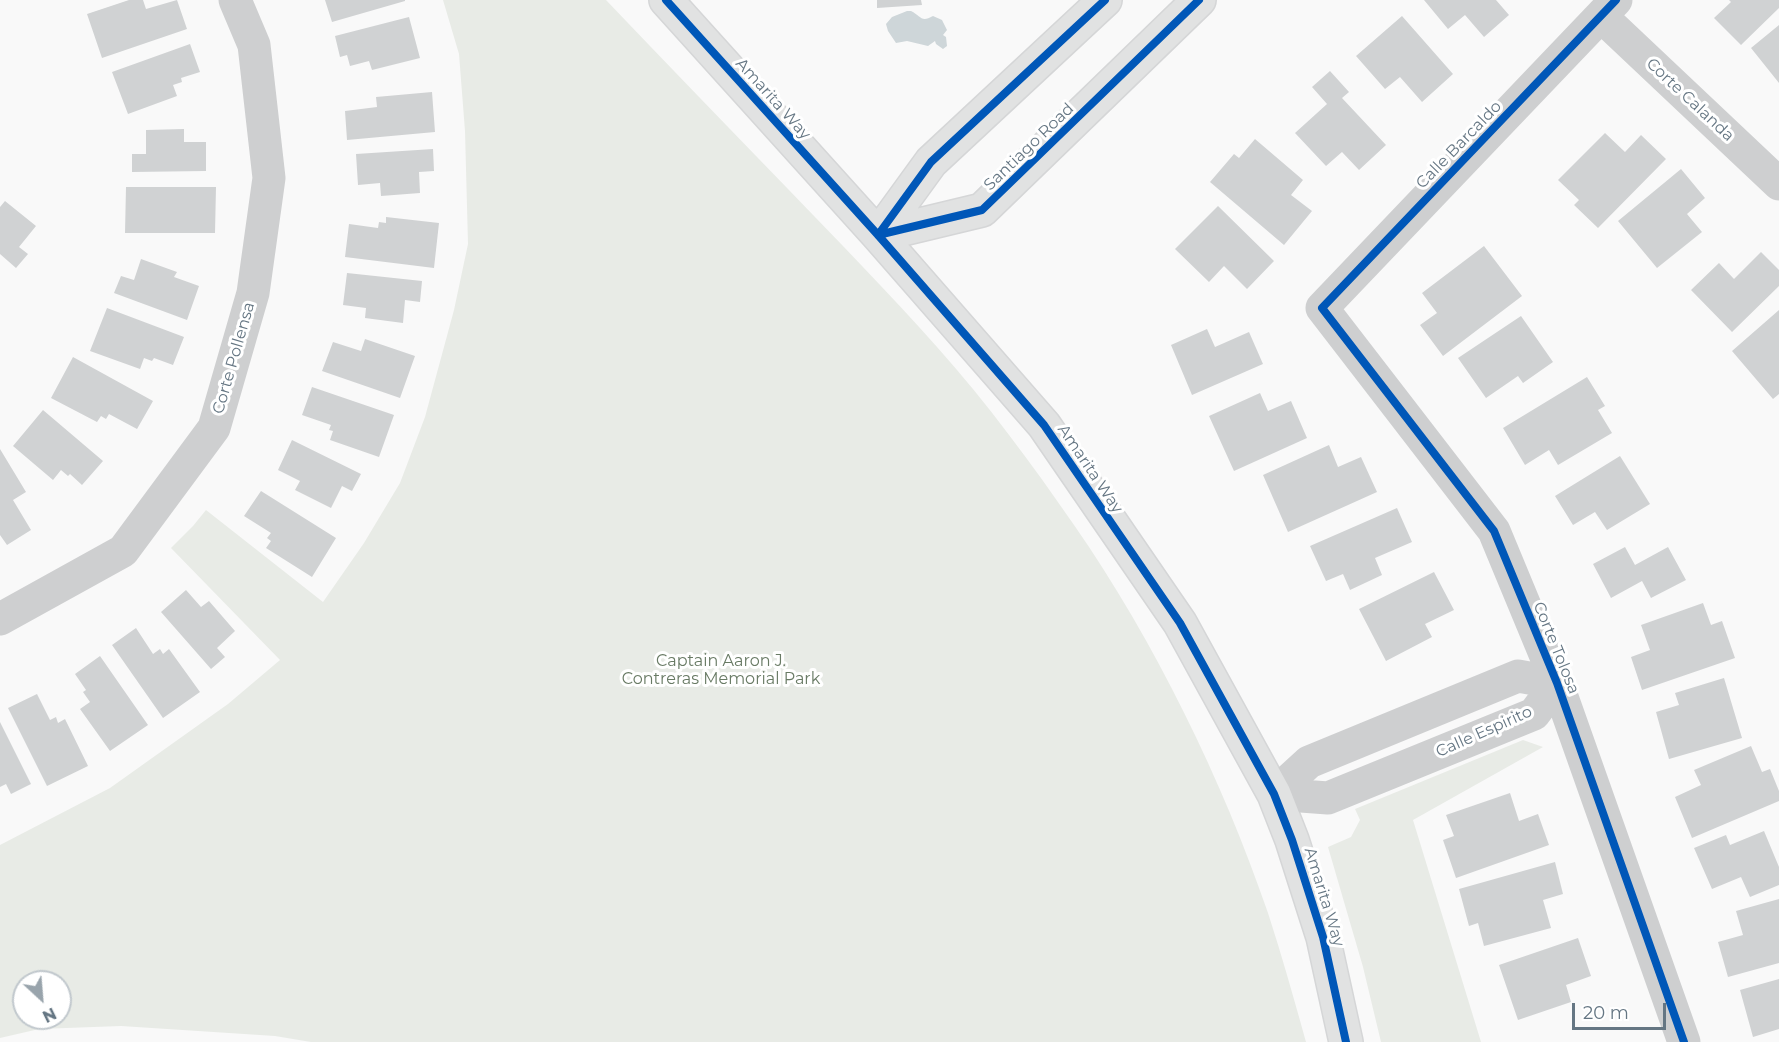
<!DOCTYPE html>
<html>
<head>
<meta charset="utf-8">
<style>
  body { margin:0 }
  #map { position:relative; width:1779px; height:1042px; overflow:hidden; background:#f9f9f9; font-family:Montserrat,sans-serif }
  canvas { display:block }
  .north { position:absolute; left:12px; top:970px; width:60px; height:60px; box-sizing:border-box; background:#fff; border:2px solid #c1c8cd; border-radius:50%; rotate:154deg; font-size:16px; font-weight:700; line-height:24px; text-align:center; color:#657683 }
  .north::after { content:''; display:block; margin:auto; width:21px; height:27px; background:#99a4ac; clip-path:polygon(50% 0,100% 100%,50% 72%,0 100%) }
  .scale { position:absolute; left:1572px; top:1003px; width:94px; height:27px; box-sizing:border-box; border:3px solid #657683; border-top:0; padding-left:8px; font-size:18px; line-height:21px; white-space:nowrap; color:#657683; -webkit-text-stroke:4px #fff; paint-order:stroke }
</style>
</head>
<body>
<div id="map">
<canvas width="1779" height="1042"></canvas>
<div class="north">N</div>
<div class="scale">20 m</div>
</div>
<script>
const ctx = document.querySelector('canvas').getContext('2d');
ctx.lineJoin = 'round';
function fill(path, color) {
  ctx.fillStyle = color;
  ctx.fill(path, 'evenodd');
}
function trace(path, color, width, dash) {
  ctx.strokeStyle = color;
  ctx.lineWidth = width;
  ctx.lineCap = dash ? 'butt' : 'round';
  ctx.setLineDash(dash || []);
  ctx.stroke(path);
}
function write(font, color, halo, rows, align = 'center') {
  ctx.font = font + ' Montserrat,sans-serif';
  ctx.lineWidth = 6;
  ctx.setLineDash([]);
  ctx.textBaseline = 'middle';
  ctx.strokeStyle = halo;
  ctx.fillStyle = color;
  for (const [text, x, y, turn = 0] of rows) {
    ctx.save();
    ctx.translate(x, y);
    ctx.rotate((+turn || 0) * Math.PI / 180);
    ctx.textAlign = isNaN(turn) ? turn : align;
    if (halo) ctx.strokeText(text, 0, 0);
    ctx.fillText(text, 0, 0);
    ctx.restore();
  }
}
fill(new Path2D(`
  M443 0H606C666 63 727 126 788 189 838 241 889 293 937 347 987 403 1032 464 1074 525 1154 640 1223 781 1268 913 1282 956 1294 999 1306 1042H311L275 1036 121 1026 39 1029 0 1038V845L110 788 228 704 280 660 171 548 193 526 206 510 323 602 364 543 400 483 425 417 454 310 468 244 465 131 459 54ZM24 982H60V1018H24Z
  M1523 740 1543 747 1413 820 1481 1042H1381L1363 967 1328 847 1351 837 1360 820 1355 809Z`), '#e8ebe6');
fill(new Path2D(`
  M907 11H911C921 16 921 23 933 16L942 20 947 30 943 35 946 37 947 46 943 49 936 44 935 41 928 46 907 41 896 43 888 31 886 24 892 17Z`), '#ced6d9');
fill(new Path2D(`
  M129 0H143L146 9 177 0 187 29 102 58 87 14Z
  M325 0H405V1L332 22Z
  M877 0H921L922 5 877 8Z
  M1424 0H1496L1509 15 1484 37 1465 15 1448 29Z
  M1729 0H1779V8L1741 45 1714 18 1731 2Z
  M1402 16 1453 74 1422 102 1400 77 1385 89 1356 56Z
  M409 17 420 58 372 70 369 61 350 66 347 55 340 57 335 36Z
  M1779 25V83L1751 48Z
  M190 44 200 72 181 78 182 82 173 85 177 96 128 114 112 72Z
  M1330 71 1349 92 1342 98 1386 145 1359 170 1342 152 1326 166 1295 133 1327 104 1312 87Z
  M432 92 435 132 347 140 345 111 377 107 376 97Z
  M184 129V142H206V171L132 172V154H146V130Z
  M1605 133 1625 152 1641 135 1666 159 1598 228 1574 205 1579 200 1558 180Z
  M1255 139 1303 180 1291 195 1312 211 1284 245 1210 182 1234 154 1239 158Z
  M433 149 434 171 419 172 420 193 381 196 380 183 358 185 356 154Z
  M1681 169 1705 198 1687 214 1702 232 1657 268 1618 221Z
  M126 187H216L215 233H125Z
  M5 201 36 226 19 247 28 254 16 268 0 254V207Z
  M1218 206 1274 261 1247 289 1224 266 1209 282 1175 249Z
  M386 217 439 223 434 268 345 257 349 224 378 228 379 222 386 223Z
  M1484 246 1522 296 1443 356 1420 325 1437 313 1422 293Z
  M1761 252 1779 270V286L1732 332 1691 290 1719 263 1734 279Z
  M141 259 177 272 174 277 199 286 187 320 114 293 121 276 134 280Z
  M347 273 422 281 420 302 405 300 403 323 365 318 366 308 343 305Z
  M107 308 184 337 173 365 154 358 152 361 144 358 140 369 90 351Z
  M1779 310V394L1773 399 1732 351Z
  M1521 316 1553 362 1523 383 1518 376 1486 398 1458 358Z
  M1207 329 1215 347 1249 332 1263 364 1192 395 1171 345Z
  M365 339 415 356 400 398 322 371 333 342 361 351Z
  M73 357 153 401 137 429 109 414 106 419 101 416 97 422 51 398Z
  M1587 377 1605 406 1598 410 1612 433 1558 465 1549 450 1525 465 1503 428Z
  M312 387 394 415 379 457 330 440 333 431 329 430 331 425 302 415Z
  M1260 393 1268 411 1291 401 1307 438 1234 471 1209 416Z
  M43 410 103 461 82 485 70 474 68 476 61 470 53 480 13 446Z
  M292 440 361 474 352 491 342 486 331 508 295 490 300 481 278 470Z
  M1329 445 1338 467 1361 457 1377 492 1288 532 1263 475Z
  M0 449 26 492 13 500 31 530 7 545 0 535Z
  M1620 456 1650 504 1607 530 1595 512 1573 525 1555 496Z
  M261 491 336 538 312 577 266 548 271 541 267 538 271 533 244 516Z
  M1397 508 1412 542 1375 558 1382 575 1350 590 1343 574 1326 581 1310 546Z
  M1625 547 1635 565 1668 547 1686 580 1651 598 1642 581 1611 598 1593 564Z
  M1434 572 1454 610 1425 624 1432 637 1386 661 1359 609Z
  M186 590 201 607 209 601 235 631 217 648 225 657 211 669 161 612Z
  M1703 603 1711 625 1722 621 1735 658 1642 690 1631 657 1650 650 1641 625Z
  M136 628 153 654 160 649 163 654 169 649 200 692 163 718 112 645Z
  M100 656 148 725 110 751 80 709 90 702 83 692 86 690 75 674Z
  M1724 678 1742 738 1669 759 1656 712 1679 705 1675 693Z
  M37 694 50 720 56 717 58 723 65 719 88 766 47 786 8 708Z
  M0 722 31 784 11 794 6 784 0 787Z
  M1751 746 1762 772 1770 769 1779 791V801L1692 838 1675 797 1701 785 1694 770Z
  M1510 793 1519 821 1538 814 1549 845 1456 878 1443 840 1454 836 1446 815Z
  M1764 831 1779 867V885L1750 897 1741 877 1712 889 1694 848 1726 835 1730 845Z
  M1555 862 1563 894 1543 900 1551 928 1484 946 1478 923 1469 926 1459 889Z
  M1779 899V963L1728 977 1718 942 1743 935 1736 911Z
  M1578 938 1591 976 1566 985 1571 1002 1518 1020 1499 965Z
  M1779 979V1029L1753 1037 1740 990Z`), '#d0d2d3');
const secondary = new Path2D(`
  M666 0 878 235 1044 425 1180 623 1274 794 1292 840 1323 937 1346 1042
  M878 235 982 210 1199 0
  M878 235 931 162 1105 0`);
trace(secondary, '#d5d6d7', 36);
trace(new Path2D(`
  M1616 0 1322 308 1494 531 1557 683 1684 1042
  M1601 16 1779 184
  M0 619 123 551 214 428 253 293 269 178 254 45 235 0
  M1518 676 1557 683 1534 714 1328 798 1274 794 1309 762Z`), '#cecfd0', 33);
trace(secondary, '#e1e2e2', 33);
trace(new Path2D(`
  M666 0 878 235 1044 425 1180 623 1274 794 1292 840 1323 937 1346 1042
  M1616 0 1322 308 1494 531 1557 683 1684 1042
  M878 235 982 210 1199 0
  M878 235 931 162 1105 0`), '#0057b8', 8);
write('16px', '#657683', '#fff', [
  ["Amarita Way",773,99,48],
  ["Corte Calanda",1690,100,43],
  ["Calle Barcaldo",1459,145,-46],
  ["Santiago Road",1029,147,-44],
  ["Corte Pollensa",234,358,-74],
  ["Amarita Way",1090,469,56],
  ["Corte Tolosa",1556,648,68],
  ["Calle Espirito",1484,732,-24],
  ["Amarita Way",1324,897,73]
]);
write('16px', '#687a64', '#fff', [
  ["Captain Aaron J.",721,661],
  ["Contreras Memorial Park",721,679]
]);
</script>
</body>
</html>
